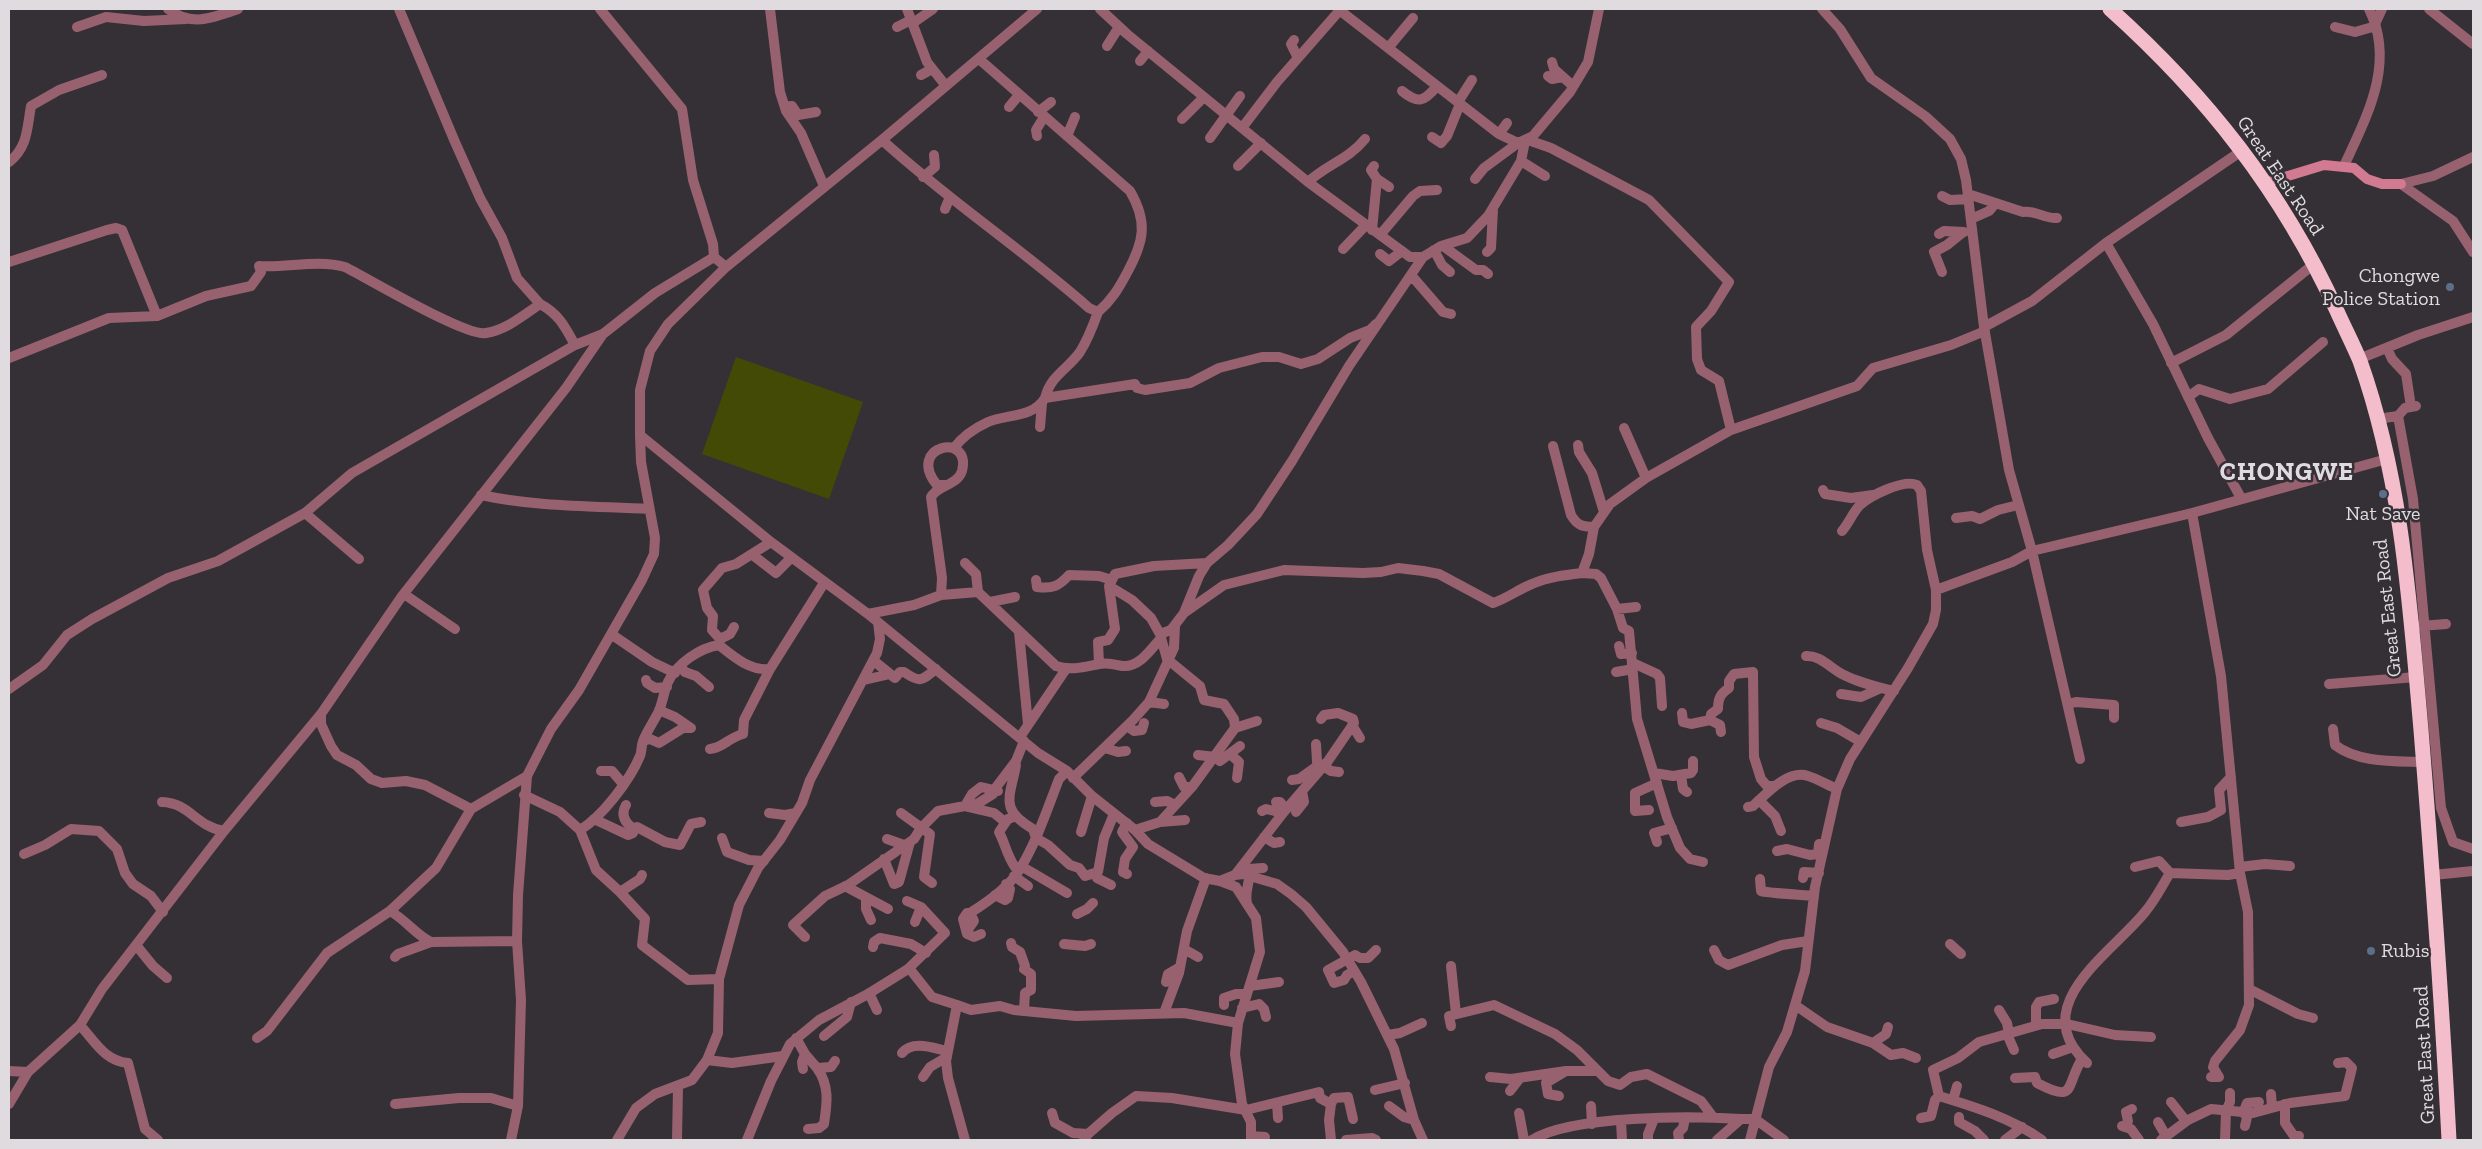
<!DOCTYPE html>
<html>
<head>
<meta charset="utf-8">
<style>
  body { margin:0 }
  #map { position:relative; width:2482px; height:1149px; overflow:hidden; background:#353035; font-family:"Zilla Slab",serif }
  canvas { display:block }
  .frame { position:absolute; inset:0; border:10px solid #dfdbde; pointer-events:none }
</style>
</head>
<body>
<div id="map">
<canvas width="2482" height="1149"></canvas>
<div class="frame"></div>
</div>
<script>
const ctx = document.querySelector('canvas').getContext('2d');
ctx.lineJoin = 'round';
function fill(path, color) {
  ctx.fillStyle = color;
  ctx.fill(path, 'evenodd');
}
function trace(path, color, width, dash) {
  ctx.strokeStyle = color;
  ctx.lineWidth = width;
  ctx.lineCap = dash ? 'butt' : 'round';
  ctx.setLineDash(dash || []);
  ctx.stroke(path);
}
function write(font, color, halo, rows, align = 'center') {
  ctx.font = font + ' "Zilla Slab",serif';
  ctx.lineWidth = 5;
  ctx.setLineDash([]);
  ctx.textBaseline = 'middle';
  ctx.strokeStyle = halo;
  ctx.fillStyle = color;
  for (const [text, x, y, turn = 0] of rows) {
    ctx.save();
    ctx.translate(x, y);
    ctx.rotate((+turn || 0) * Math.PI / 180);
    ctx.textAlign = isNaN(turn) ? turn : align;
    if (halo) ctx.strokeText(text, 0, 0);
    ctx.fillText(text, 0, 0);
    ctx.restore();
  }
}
fill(new Path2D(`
  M736 357 863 402 829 499 702 454Z`), '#434a06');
trace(new Path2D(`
  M168 9C191 27 213 18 238 9
  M600 9 682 109 693 180 713 244 714 257
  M770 9 780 92 786 111 801 133 824 186
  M907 9 927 62 946 86
  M1100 9 1127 34 1308 182 1410 257H1423
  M1338 9 1499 134 1518 143 1533 136 1570 92 1588 62 1599 9
  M1822 9 1840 29 1871 78 1925 116 1950 139 1961 159 1966 180 1984 327 2009 470 2032 551 2080 759
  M2429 9 2473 44
  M2376 22 2382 9
  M913 23 933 9
  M77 27 106 17 144 21 186 19
  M897 27 911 20
  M2335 27 2355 32 2376 26
  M1294 40 1291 44 1298 58
  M1107 46 1119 27
  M1388 48 1413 18
  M1140 61 1148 51
  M1552 62 1554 69 1573 86
  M921 75 932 69
  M1548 76 1552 79 1562 77
  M1402 91C1418 104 1424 102 1437 86
  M1458 102 1472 80
  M785 107 792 106 798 115 816 112
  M1009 107 1019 95
  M1038 112 1051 102
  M1182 119 1204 97
  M1242 128 1277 82 1340 10
  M1499 134 1507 123
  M1037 136 1036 130 1044 117
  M1067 136 1075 117
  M1432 137 1441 143 1447 136 1460 104
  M1210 138 1240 96
  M882 140C948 200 1022 249 1089 308L1098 312C1112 300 1119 288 1128 271 1144 241 1148 222 1130 191L979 59
  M1528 140 1551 148 1649 200 1729 282 1711 311 1696 327 1697 359 1701 370 1719 381 1731 430
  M1521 161 1545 176
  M9 162C28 147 27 128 31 106L59 90 102 75
  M1238 166 1261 143
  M2344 166C2367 116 2396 63 2369 9
  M923 177 935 167 934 155
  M1377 179 1389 187
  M1475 179 1484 168 1518 143
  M1308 182C1326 165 1349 159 1365 139
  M2401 184 2453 221 2473 252
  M2401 184 2433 176 2473 157
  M1968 194 2023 212C2035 210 2045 219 2057 218
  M1942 196 1950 200 1969 199
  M945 209 950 197
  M1971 219 1989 211 1995 204
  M1372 230 1377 179 1371 170 1374 166
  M1939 234 1944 231 1964 232
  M1380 235 1413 196 1420 191 1437 190
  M2106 243 2153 324 2208 438 2241 498
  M1443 246 1476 270H1483L1488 274
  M1343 249 1366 225
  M1434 250 1442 265 1450 272
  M1487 252 1491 248 1493 210
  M1380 254 1389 261 1402 251
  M9 262 107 230 116 228 122 230 157 316
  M1942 272 1934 252 1947 245 1963 232
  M1411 275 1443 312 1451 314
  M540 304C559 314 565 327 575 345
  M1984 327 2032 301 2106 243 2243 150
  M2387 348 2392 359 2406 374 2411 407
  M9 358 109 318 157 316 206 296 251 286 261 272 259 266C288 268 317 259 345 267 369 279 466 337 486 333 506 330 524 315 540 304L517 278 502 238 480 198 455 142 399 9
  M2359 359 2418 335 2473 317
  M2171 363 2226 335 2314 264
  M2188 397 2199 389 2230 399 2268 389 2323 342
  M1045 398C1051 375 1067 370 1080 352 1088 339 1093 326 1098 312
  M2398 416 2413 499 2441 808 2453 842 2473 849
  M2377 419 2398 416 2405 408 2416 406
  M1040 427 1042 403
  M1624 428 1646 478
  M640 435 771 542 868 614 914 605 941 595 942 578 931 497C938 485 958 485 962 471 972 431 905 446 937 485H947
  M1578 445 1579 452 1592 473 1604 512
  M1553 446 1571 515C1577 525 1582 527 1594 527
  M954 448C962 437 975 428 988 422 1007 414 1033 418 1045 398L1135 384 1137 388 1145 390 1190 383 1219 368 1262 357H1279L1301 364 1318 359 1350 338 1370 330 1376 324
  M1823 490 1825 494 1851 498 1873 495
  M481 495C536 507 593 506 649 509
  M305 513 359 559
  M2192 513 2221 676 2240 873 2248 912 2249 1005 2240 1030 2215 1061 2213 1067 2219 1077H2211
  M1956 518 1972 516 1980 519 1998 510 2018 505
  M755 553 754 556 776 573 791 558
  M965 563 976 574 978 592
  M1582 573 1596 574 1601 578 1617 609 1636 607
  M1036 580 1037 587C1053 589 1059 586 1069 575L1099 576 1112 580
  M1109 586 1132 600 1151 618 1160 634 1167 659 1200 686 1204 700 1224 704 1234 719 1235 728 1192 787 1160 822 1135 830
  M1936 590 2012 562 2032 551 2192 513 2387 459
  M404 594 455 629
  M941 595 978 592 1056 666C1070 671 1084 667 1099 664L1098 642 1108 640 1115 629 1109 586 1115 574 1154 566 1207 563
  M990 602 1015 597
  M1617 609 1623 628 1629 631 1637 719 1667 817 1680 848 1690 859 1703 862
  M1184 613 1199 576 1207 563 1228 545 1257 514 1292 461 1349 366 1423 257 1441 246 1467 238 1488 216 1521 161 1525 141
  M868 614 1038 753 1067 771 1092 796 1135 830 1148 844 1204 878 1220 881 1235 875 1283 813 1328 761 1354 723 1353 719 1338 713 1324 715 1321 719
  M2420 626 2446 624
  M1019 632 1028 724
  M611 634 652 662 675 673
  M1160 634 1171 630 1184 613 1224 585 1284 570 1363 573 1381 572 1398 568 1423 571 1439 574 1493 603C1508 598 1517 590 1532 584 1548 577 1565 575 1582 573L1589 554 1594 527 1610 504 1646 478 1731 430 1857 386 1873 368 1951 345 1985 331
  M720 639 712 630 713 616 707 608 703 590 722 568 736 564 771 542
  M719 644 720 639 730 634 734 627
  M719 645C734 657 750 671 770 669L824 583
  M1619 646 1621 654 1632 653
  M1806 656C1821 655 1831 669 1844 675 1860 683 1877 687 1894 691
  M874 661 895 678 900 672H904C920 683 921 681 936 669
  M1633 663 1657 674 1660 678 1662 706
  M1099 664C1108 662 1114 665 1123 666 1140 667 1151 649 1161 638
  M680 666 685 672 696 676 709 687
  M1616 672 1633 669
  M646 680 647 683 655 688 667 687
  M864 680 890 674
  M2329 684 2416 677
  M9 689 43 665 67 635 92 619 168 578 218 561 305 513 352 473 575 345 603 334
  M1841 694 1861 697 1881 688
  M1149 702 1164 704
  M2068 704 2076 702 2114 705V718
  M659 710 675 717 691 728
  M1682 713 1683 722 1691 724 1710 720 1711 714 1718 709C1718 699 1720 694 1729 688V681L1734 674 1753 672 1754 757 1761 779 1767 786H1775
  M321 714V724L331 746 337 755 356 765 371 779 382 783 406 781 425 785 471 809
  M1710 720 1720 725 1721 732
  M1821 723 1837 728 1861 742
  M1352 725 1360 738
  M1127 726 1134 731 1142 730 1144 723
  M1235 728 1257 721
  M2333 729 2335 745C2358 763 2395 761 2423 762
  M1020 737 1066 669
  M643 741 650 739 659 743 683 728H691
  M1316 744 1317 762 1331 771 1339 772
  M1105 748 1118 752 1126 751
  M710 749C723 748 728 738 743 734L744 720 770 669
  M1230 754 1239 762 1237 778
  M1198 755 1215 757 1220 761 1240 746
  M1016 765C1010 798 999 809 1033 829L1036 838 1048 845 1070 865 1079 868 1085 876 1098 872 1104 838 1114 814
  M601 771H612L623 784
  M1654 773 1673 776 1691 773 1693 770V761
  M1681 775 1683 789 1687 792
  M1179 777 1184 787H1192
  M1073 778 1133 720 1149 702 1174 648 1175 626
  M1292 780 1299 779 1320 764
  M524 795 560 812 580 830 596 870 620 892 645 919 642 945 688 980 719 979
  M1759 800 1775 816 1781 831
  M162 802C190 803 195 826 224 831
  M1155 802 1167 801 1175 805
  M1276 802H1280L1286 809
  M965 806 977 804 993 794 994 790 998 791
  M968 807 994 813 1005 822
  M1748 807 1753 806C1766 794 1788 769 1808 776 1818 779 1827 785 1837 789
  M1649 810 1635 811V793L1657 783
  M1262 811 1266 809 1283 813
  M1296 812 1304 802 1302 791
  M769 813 785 815 796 813
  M901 813 930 834 924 877 932 883
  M1016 816 1008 819 999 832C1005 843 1007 856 1015 867L1020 868
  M594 819 628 835 633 833 634 829C625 823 620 815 626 805
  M1160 822 1185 820
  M2181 822 2208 817 2221 810 2219 790 2231 777
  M1127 823 1122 832 1133 847 1125 859 1123 872 1127 874
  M634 829 637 827 665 842 680 845 691 824 701 822
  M580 830C602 817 630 780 640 756 642 752 641 746 643 741 647 731 654 721 659 711 663 701 664 691 668 682 677 663 700 648 719 645
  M1081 832 1092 796
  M1264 837 1274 843 1280 842
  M722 838 727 852 749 860 764 861
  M887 839 904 845
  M1657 842 1654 833 1672 828
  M1777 851 1787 849 1810 855 1818 854 1819 844
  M24 854 45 845 71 829 99 831 117 849 125 873 133 884 151 896 163 912
  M884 859 894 884 899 882 910 842
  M1021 866 1067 893
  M2135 867 2159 861 2170 873 2228 875 2240 873
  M2240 867 2265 864 2290 866
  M1249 869 1263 868
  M1235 875 1243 874 1277 884 1291 894 1306 907 1343 952 1361 982 1394 1049 1414 1120 1423 1140
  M2433 875 2473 871
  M1014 876 1028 886
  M1097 878 1111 885
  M1803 878 1804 872 1819 873
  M1760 879 1761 891C1766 893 1805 895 1814 896
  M1220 881 1236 887 1256 918 1260 952 1238 1023 1235 1054 1242 1104 1251 1122V1140
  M845 886 888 909
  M620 892 640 879 642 875
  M995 895 1005 900 1008 898 1010 889 1006 884
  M866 899V909L871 920
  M907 901 921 907
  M1247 903C1244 891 1251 881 1249 871
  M390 911C406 920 417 936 431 942
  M970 913H967L963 919 967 934 974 937 981 934
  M1077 914 1087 909 1093 903
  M967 931 974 921 970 913C986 903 1008 887 1018 872 1036 844 1047 810 1059 779L1067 771
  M805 937 793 925 825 896 848 885 914 839 921 828 938 811 965 806 972 794 981 787 994 790 1016 761 1024 741
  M1011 943 1012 947 1020 952 1025 966 1024 969 1031 974V990L1025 993 1024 1010
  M1064 944 1085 946 1091 944
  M1950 944 1961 954
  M136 945 153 966 167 978
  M873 947 874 942 880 938 911 944 926 953
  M1184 949 1198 957
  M1714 950 1719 960 1728 965 1782 945 1808 941
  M395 957 398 954 431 942 517 941
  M1451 966 1456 1014
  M909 968 932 997 957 1005 946 1061 948 1078 965 1140
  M1354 971 1347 975 1344 980 1334 983 1328 970 1355 955 1360 958H1368L1376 950
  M1166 982 1168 974 1180 967
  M1250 986 1279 982
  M2249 989 2298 1014 2313 1018
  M869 993 877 1010
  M957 1005 971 1010 1000 1006 1014 1010 1076 1016 1184 1013 1238 1023
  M1224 1005V998L1236 994H1247
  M1795 1005 1827 1027 1873 1043 1891 1055 1903 1053 1916 1058
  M1242 1008 1259 1004 1264 1009 1266 1017
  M1999 1010 2007 1023 2009 1034
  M1164 1013 1179 973 1187 931 1206 878
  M80 1025C95 1042 105 1061 128 1063L145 1129 158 1140
  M2036 1025V1007L2039 1002 2054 999
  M1451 1026 1449 1016 1494 1005 1555 1034 1577 1050 1608 1081 1620 1085 1631 1077 1647 1074 1701 1101 1713 1117
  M2007 1034 2014 1050
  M1388 1035 1400 1033 1422 1023
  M824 1036 847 1017 851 1002
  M257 1038 267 1031 327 953 390 911 436 868 471 809 527 776
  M796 1038 805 1054 802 1062 803 1069
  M1873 1043 1886 1034 1888 1027
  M902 1053C913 1040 933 1048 947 1051
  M805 1054 817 1068 831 1067 835 1061
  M2053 1054 2073 1047
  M707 1060 732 1063 783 1056
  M2087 1063C2025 1006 2111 954 2145 912 2155 900 2162 886 2170 873
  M9 1071 28 1072
  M923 1077 930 1067 947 1057
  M1490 1077 1511 1079 1566 1071
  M2015 1078 2035 1077 2037 1083C2077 1104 2065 1086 2082 1059
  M1375 1090 1405 1083
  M1510 1091 1520 1078
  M2271 1094 2272 1107
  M1559 1096 1548 1094 1546 1083 1566 1071H1597
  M1953 1100 1957 1086
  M2171 1102 2186 1121
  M1277 1103 1278 1118
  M9 1104 28 1072 80 1025 102 989 224 831 321 714 402 596 566 388 603 334 655 293 714 257 726 267
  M395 1104 459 1098H491L518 1106
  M1331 1104 1334 1098 1348 1097 1353 1119
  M2285 1104V1123L2294 1136H2299
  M1389 1106 1404 1117 1414 1120
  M1591 1106 1592 1124
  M1052 1113 1055 1123 1073 1133 1088 1134
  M1519 1113 1524 1140
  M2243 1113 2247 1103 2259 1102
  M1959 1117V1122L1975 1131 1984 1140
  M1921 1118 1931 1116 1935 1100 1939 1096
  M1621 1121 1622 1140
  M2158 1122 2166 1136
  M2122 1126 2131 1129 2139 1140
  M2245 1126 2248 1113
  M2125 1127 2128 1121 2126 1112 2132 1109
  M808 1129 819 1128 824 1124C827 1104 830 1086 817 1068
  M1251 1136 1265 1137
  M511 1140 518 1106 521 1000 517 941 518 895 527 776 551 729 579 690 642 580 654 554 655 538 641 462 640 435V390L650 351 668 324 726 267 882 140 1037 9
  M617 1140 636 1108 655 1094 692 1080 707 1060 718 1033 719 979 739 905 758 868 780 840 802 803 810 780 877 653 880 639 878 622
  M677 1140 678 1087
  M747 1140 771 1081 790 1044 819 1020 868 994 908 969 945 933 921 907 915 922
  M1084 1140 1088 1134 1112 1113 1136 1096 1172 1098 1246 1110 1319 1092 1320 1098 1331 1104 1329 1120 1331 1140
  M1346 1140 1372 1138 1376 1140
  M1532 1140C1572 1115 1692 1116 1741 1119
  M1648 1140V1134L1654 1119
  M1679 1140 1678 1133 1683 1128 1685 1118
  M1717 1140 1741 1119H1755L1784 1140
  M1750 1140 1769 1067 1787 1032 1805 971 1815 887 1837 789 1850 759 1908 668 1933 624 1936 610V590L1927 550 1921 491 1917 485C1904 479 1871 495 1860 505 1853 512 1849 523 1842 531
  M2005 1140 2022 1127
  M2042 1140C2011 1118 1975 1107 1939 1096L1933 1070 1958 1058 1979 1042 2042 1024H2067L2115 1035 2151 1037
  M2161 1140 2188 1120 2211 1109 2253 1113 2290 1103 2345 1096 2352 1068 2346 1062 2338 1063
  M2225 1140 2226 1111 2230 1102V1093`), '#986170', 10);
trace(new Path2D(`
  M2265 183 2324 165 2354 168 2367 179 2382 184H2401`), '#d17a92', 10);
trace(new Path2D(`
  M2110 9C2207 96 2282 191 2337 311 2344 327 2353 344 2360 361 2402 479 2410 606 2421 730 2432 866 2442 1003 2449 1140`), '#f4bdcb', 15);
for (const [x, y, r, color] of [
  [2450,287,5,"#5c6f8a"],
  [2383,494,5,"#5c6f8a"],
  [2371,951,5,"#5c6f8a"]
]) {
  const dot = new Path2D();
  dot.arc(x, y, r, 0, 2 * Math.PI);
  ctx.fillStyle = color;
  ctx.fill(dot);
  trace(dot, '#353035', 2);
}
write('20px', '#dfdbde', '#353035', [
  ["Great East Road",2280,176,56],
  ["Great East Road",2388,608,-96],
  ["Great East Road",2425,1055,-93]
]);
write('20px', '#dfdbde', '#353035', [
  ["Chongwe",2440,276],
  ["Police Station",2440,299],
  ["Nat Save",2383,514,"center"],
  ["Rubis",2381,951,"left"]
], 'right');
ctx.letterSpacing = '1px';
write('bold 25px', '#dfdbde', '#353035', [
  ["CHONGWE",2287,473]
]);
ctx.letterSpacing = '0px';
</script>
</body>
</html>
